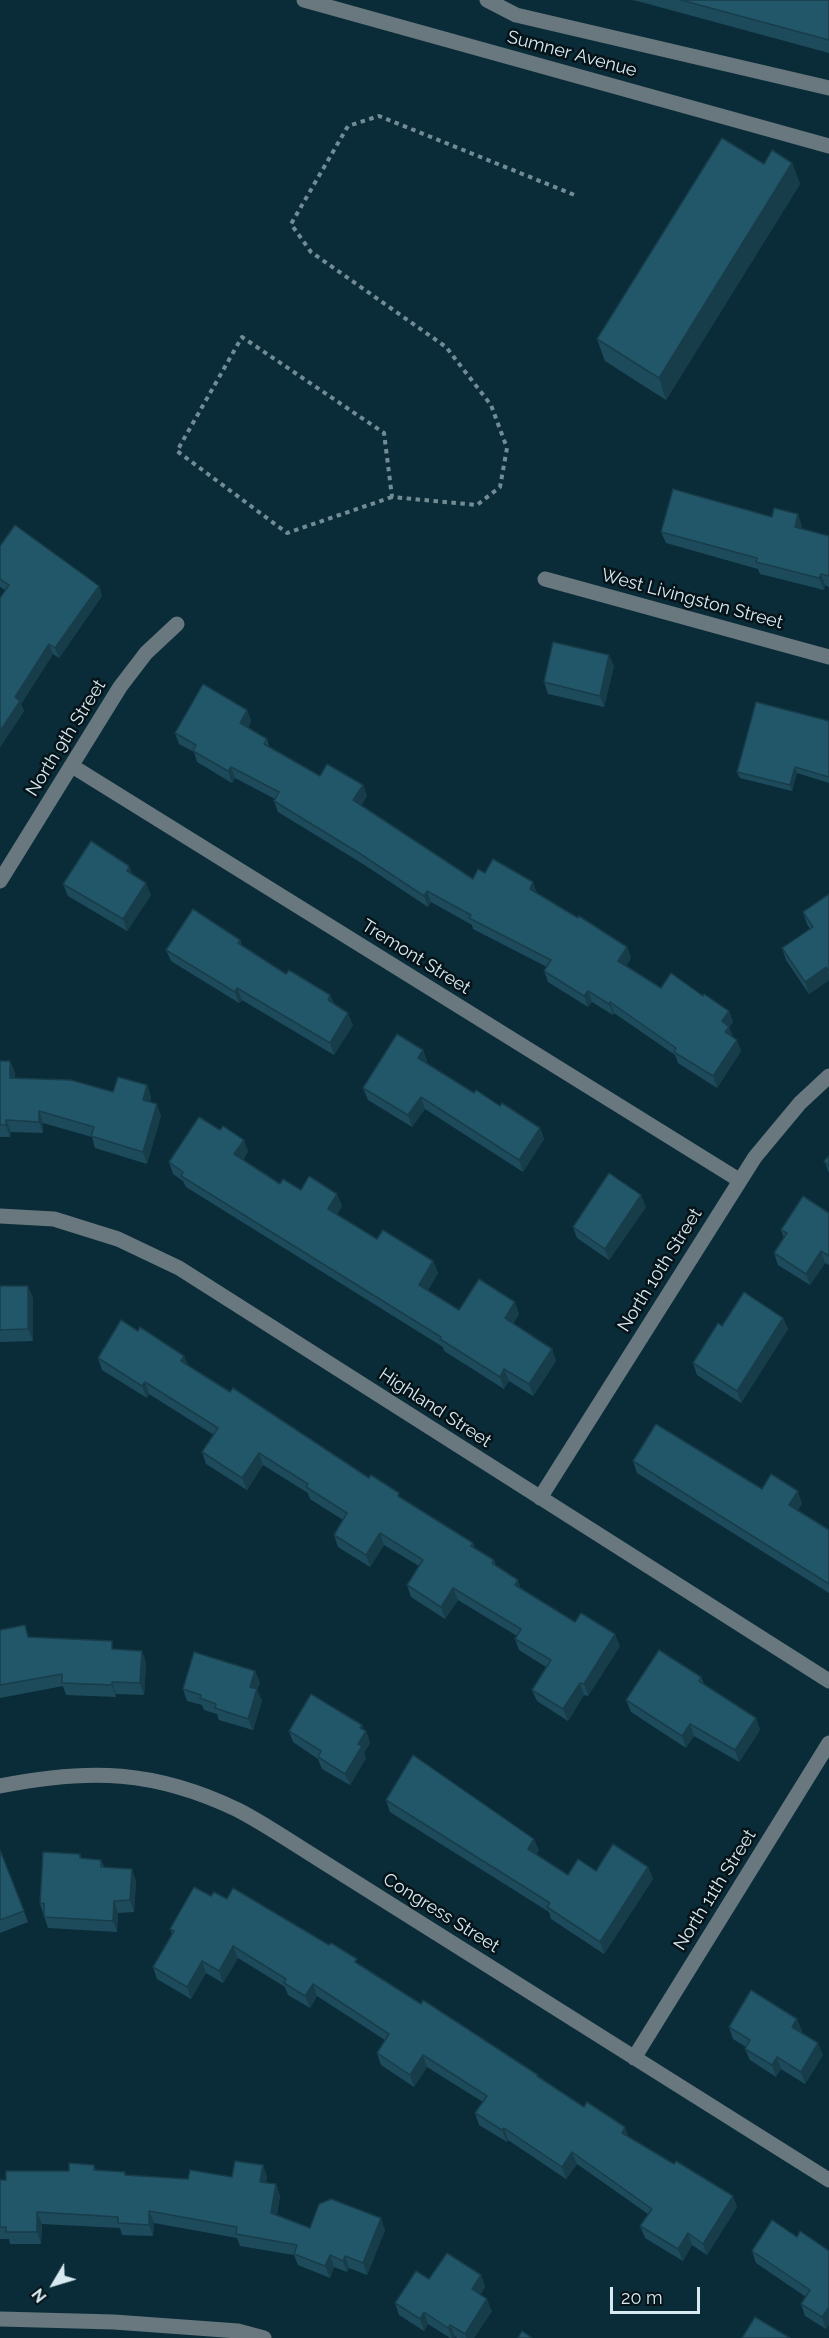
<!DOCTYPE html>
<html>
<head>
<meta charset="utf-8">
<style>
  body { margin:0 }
  #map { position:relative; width:829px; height:2338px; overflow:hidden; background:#0a2c38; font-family:Raleway,sans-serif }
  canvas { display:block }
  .north { position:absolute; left:24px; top:2254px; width:60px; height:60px; -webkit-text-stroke:4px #061318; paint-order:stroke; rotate:232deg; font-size:16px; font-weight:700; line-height:24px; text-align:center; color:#d8eaf1 }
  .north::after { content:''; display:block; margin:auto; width:21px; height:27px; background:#d8eaf1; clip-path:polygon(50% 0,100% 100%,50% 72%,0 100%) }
  .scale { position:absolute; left:610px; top:2287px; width:90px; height:27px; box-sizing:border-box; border:3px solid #d8eaf1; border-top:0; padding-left:8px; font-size:18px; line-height:21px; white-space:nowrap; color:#d8eaf1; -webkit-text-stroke:4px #061318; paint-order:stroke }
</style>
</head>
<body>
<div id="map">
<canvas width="829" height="2338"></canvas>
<div class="north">N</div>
<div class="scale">20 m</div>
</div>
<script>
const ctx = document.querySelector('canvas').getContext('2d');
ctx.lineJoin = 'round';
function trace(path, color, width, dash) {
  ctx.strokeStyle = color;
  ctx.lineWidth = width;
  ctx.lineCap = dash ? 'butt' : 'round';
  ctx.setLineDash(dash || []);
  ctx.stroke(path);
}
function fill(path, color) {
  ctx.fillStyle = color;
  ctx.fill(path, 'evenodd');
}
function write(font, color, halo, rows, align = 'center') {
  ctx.font = font + ' Raleway,sans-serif';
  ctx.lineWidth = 5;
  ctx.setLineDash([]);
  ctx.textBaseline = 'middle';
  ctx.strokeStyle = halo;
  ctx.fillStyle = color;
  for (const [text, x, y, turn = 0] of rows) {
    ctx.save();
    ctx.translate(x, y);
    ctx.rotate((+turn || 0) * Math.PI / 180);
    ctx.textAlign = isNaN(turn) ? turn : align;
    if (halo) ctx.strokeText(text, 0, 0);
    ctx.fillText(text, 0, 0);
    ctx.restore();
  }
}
trace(new Path2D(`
  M392 497 287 533 177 451 242 337 384 433 392 497 477 505 500 487 507 448 491 405 446 347 311 252 291 224 348 126 379 116 577 196`), '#728c95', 4, [4.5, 4.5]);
trace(new Path2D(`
  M304 0 829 146
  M487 0 516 15 829 88
  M545 579 829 657
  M72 766 739 1180
  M0 881 120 687 146 653 177 624
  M0 1216 54 1219 118 1239 179 1268 829 1681
  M540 1498 755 1157 800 1103 829 1076
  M0 1786C89 1768 155 1770 238 1810 265 1824 291 1842 317 1858L829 2180
  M634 2058 829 1743
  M0 2319 114 2322 238 2331 264 2338`), '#69787e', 15);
fill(new Path2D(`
  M632 0H829V53L641 2Z
  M792 163 800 184 666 400 605 361 597 339 764 164Z
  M772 517 802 526 801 528 829 536V587L825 585 824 590 760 574 758 569 666 543 661 532Z
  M0 546 99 586 102 596 59 658 53 654 21 704 24 711 0 747V598L5 590 0 587Z
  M614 666 604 707 548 694 544 682Z
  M247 710 251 721 248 728 267 739 269 746 320 776 363 785 367 796 361 805 473 879 485 873 537 894 627 947 631 958 626 966 661 988 703 996 729 1011 733 1022 729 1027 733 1037 741 1051 717 1088 678 1063 675 1055 614 1013 613 1015 592 1002 588 1007 548 982 544 971 547 967 473 929 472 925 431 902 428 907 363 864 278 812 274 801 275 799 235 778 232 783 197 762 194 752 179 744 175 733Z
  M829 721V783L797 773 792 791 740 778 737 772Z
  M129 866 132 874 151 895 127 931 68 896 63 884Z
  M829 894V980L809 994 786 960 782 948 810 929 807 924 803 912Z
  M240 940 242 946 286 974 330 995 334 1004 353 1025 334 1055 242 1000 239 1003 171 961 166 950Z
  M423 1050 427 1061 426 1063 474 1093 540 1128 544 1139 523 1172 425 1109 412 1127 368 1100 363 1088Z
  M0 1061H10L15 1073V1078L113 1092 147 1085 151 1097 150 1102 161 1116 147 1164 95 1148 92 1137 43 1123V1133L11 1132 10 1137H0Z
  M220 1130 248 1151 243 1160 280 1184 301 1190 337 1194 342 1206 337 1214 377 1239 433 1261 438 1273 428 1290 459 1310 519 1314 513 1324 552 1349 556 1361 533 1396 509 1381 504 1389 444 1351 443 1347 186 1187 183 1181 173 1174 169 1162Z
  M829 1156V1173L824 1161Z
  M646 1207 609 1260 577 1238 573 1227Z
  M829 1213V1265L825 1263 810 1285 778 1265 774 1253 784 1238 781 1230Z
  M0 1286 33 1298V1341L0 1342Z
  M783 1318 788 1329 741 1403 697 1375 693 1363 722 1326Z
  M184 1356 188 1365 473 1543 475 1549 494 1560 496 1566 521 1588 575 1622 620 1646 588 1696 584 1695 568 1721 537 1701 532 1690 546 1667 519 1650 515 1639 517 1636 458 1600 445 1619 411 1597 407 1585 419 1566 384 1545 370 1567 338 1547 334 1535 343 1520 310 1499 308 1493 263 1465 247 1490 206 1464 202 1452 214 1435 149 1394 147 1398 102 1370 98 1358Z
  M633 1461 762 1489 802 1503 798 1510 829 1530V1593L637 1473Z
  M0 1630 29 1637 116 1649 142 1651 146 1663 144 1695 116 1694V1697L66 1695 63 1686 0 1698Z
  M255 1671 260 1683 257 1690 262 1701 253 1730 219 1720 217 1714 204 1710 202 1705 187 1701 183 1689Z
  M701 1677 704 1684 756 1718 760 1730 739 1762 694 1736 686 1748 631 1712 626 1700Z
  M362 1725 363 1730 366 1731 370 1743 364 1753 366 1758 350 1785 322 1769 318 1759 293 1742 289 1731Z
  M386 1800 539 1850 536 1854 568 1875 596 1871 648 1867 653 1879 604 1954 551 1919 549 1912 390 1812Z
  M0 1850 28 1922 0 1933Z
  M80 1854 82 1859 101 1860 104 1867 136 1881 134 1912 118 1913 117 1932 48 1928 40 1904Z
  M211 1896 227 1899 359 1965 539 2078 584 2107 625 2127 628 2137 737 2207 707 2255 692 2245 683 2261 645 2238 640 2226 648 2214 577 2164 566 2179 508 2140 507 2142 479 2125 475 2113 483 2102 427 2067 414 2087 381 2065 377 2053 385 2040 317 1996 310 2008 288 1995 285 1987 238 1958 223 1983 206 1973 191 1999 157 1979 153 1967 172 1934 170 1929Z
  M797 2019 802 2031 800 2033 823 2055 805 2084 781 2069 776 2077 750 2060 745 2049 746 2047 733 2039 729 2027Z
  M94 2165 96 2170 126 2175 188 2179 232 2177 263 2165 267 2177 266 2183 276 2184 280 2196 277 2215 310 2228 385 2230 367 2275 349 2268 347 2272 334 2267 330 2278 298 2265 294 2255 240 2246 237 2238 154 2223 153 2236 122 2235 120 2228 42 2224 41 2244H10L9 2239H0V2180H6L69 2171Z
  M752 2251H829V2325L826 2329 805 2316 801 2304 806 2297 756 2263Z
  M481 2275 485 2287 480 2295 492 2311 474 2338H457L455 2336 454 2338H450L428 2324 424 2331 399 2315 395 2303 429 2279Z`), '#1d4b5b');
fill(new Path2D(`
  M792 163 800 184 666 400 659 378Z
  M798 514 802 526 799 538 795 527Z
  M821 574 825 585 824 590 819 578Z
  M99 586 102 596 59 658 55 648Z
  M49 644 53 654 21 704 24 711 0 747V731L15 697Z
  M609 655 614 666 604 707 600 696Z
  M247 710 251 721 244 734 240 723Z
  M231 767 235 778 232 783 228 771Z
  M795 767 797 773 792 791 790 785Z
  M363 785 367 796 358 811 353 800Z
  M129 866 134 878 127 871Z
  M533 882 537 893 530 889Z
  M146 883 151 895 127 931 123 919Z
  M427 891 431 902 428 907 424 896Z
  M627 947 631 958 622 972 618 961Z
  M826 967 829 974V980L809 994 805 982Z
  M237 988 242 1000 239 1003 235 992Z
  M588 991 592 1002 588 1007 584 996Z
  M330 995 335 1007 328 1000Z
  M610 1002 614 1013 613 1015 609 1004Z
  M729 1011 733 1022 729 1027 733 1038 729 1043 722 1021Z
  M348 1013 353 1025 334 1055 330 1043Z
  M737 1040 741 1051 717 1088 713 1076Z
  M423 1050 427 1061 422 1070 418 1058Z
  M10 1061 15 1073 14 1090 10 1078Z
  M147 1085 151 1097 147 1112 143 1100Z
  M421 1097 425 1109 412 1127 408 1115Z
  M157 1104 161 1116 147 1164 143 1152Z
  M39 1111 43 1123V1133L39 1122Z
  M6 1120 11 1132 10 1137 6 1125Z
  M540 1128 544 1139 523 1172 519 1160Z
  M244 1140 248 1151 238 1166 234 1154Z
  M337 1194 342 1206 333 1221 328 1209Z
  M641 1195 646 1207 609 1260 605 1249Z
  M821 1251 825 1263 810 1285 806 1274Z
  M433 1261 438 1273 424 1297 419 1285Z
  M28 1286 33 1298V1341L28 1329Z
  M515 1302 519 1314 509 1330 505 1318Z
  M783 1318 788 1329 741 1403 737 1391Z
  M552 1349 556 1361 533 1396 529 1384Z
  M184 1356 189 1368 181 1361Z
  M504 1369 509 1381 504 1389 500 1377Z
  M145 1382 149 1394 147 1398 142 1386Z
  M259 1453 263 1465 247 1490 242 1478Z
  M798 1491 802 1503 794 1517 789 1505Z
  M380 1533 384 1545 370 1567 366 1555Z
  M518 1580 522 1592 515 1585Z
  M453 1588 458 1600 445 1619 441 1607Z
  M615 1634 620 1646 588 1696 584 1684Z
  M142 1651 146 1663 144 1695 140 1683Z
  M255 1671 260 1683 257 1690 262 1701 253 1730 248 1719 250 1687Z
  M112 1682 116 1694V1697L112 1685Z
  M580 1683 584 1695 568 1721 563 1709Z
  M756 1718 760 1730 739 1762 735 1750Z
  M690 1724 694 1736 686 1748 682 1736Z
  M362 1725 365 1733 366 1731 370 1743 364 1753 366 1758 350 1785 345 1774 358 1744 360 1728Z
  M534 1839 539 1850 532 1861 528 1849Z
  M648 1867 653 1879 604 1954 600 1942Z
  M132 1869 136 1881 134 1912 130 1900Z
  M114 1901 118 1913 117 1932 113 1921Z
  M233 1946 238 1958 223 1983 219 1971Z
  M202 1961 206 1973 191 1999 187 1987Z
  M313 1984 317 1996 310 2008 305 1996Z
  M797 2019 802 2031 796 2039 792 2027Z
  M818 2043 823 2055 805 2084 801 2072Z
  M423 2055 427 2067 414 2087 410 2075Z
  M777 2057 781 2069 776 2077 772 2065Z
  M625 2127 629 2139 622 2133Z
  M504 2128 508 2140 507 2142 502 2130Z
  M572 2152 577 2164 566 2179 562 2167Z
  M263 2165 267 2177 264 2193 260 2182Z
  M276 2184 280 2196 275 2224 271 2213Z
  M733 2196 737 2207 707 2255 703 2244Z
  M149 2211 154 2223 153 2236 149 2225Z
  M37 2212 42 2224 41 2244 37 2232Z
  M381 2218 385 2230 367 2275 363 2263Z
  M688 2233 692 2245 683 2261 678 2249Z
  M330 2255 334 2267 330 2278 325 2266Z
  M345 2256 349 2268 347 2272 343 2261Z
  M481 2275 485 2287 476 2301 472 2289Z
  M487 2299 492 2311 474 2338H466L465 2334Z
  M829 2307V2325L826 2329 822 2317Z
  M424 2312 428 2324 424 2331 420 2319Z
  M450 2325 455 2336 454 2338H452L448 2328Z`), '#183d4a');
const building = new Path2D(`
  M681 0H829V40Z
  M722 138 764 164 772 150 792 163 659 378 597 339Z
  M673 489 772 517 774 508 798 514 795 527 829 536V576L821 574 819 578 756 562 757 558 661 532Z
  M15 525 99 586 55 648 49 644 15 697 20 701 0 731V598L9 585 0 579V546Z
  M553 642 609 655 600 696 544 682Z
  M203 684 247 710 240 723 267 739 264 744 320 776 327 764 363 785 353 800 473 879 478 869 485 873 493 859 533 882 530 889 578 918 579 916 627 947 618 961 661 988 671 973 703 996 704 994 729 1011 722 1021 729 1027 725 1032 737 1040 713 1076 674 1052 676 1048 610 1002 609 1004 588 991 584 996 544 971 551 960 469 918 471 915 427 891 424 896 359 853 274 801 279 792 231 767 228 771 193 751 196 745 175 733Z
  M756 702 829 721V777L795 767 790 785 737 772Z
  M91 841 129 866 127 871 146 883 123 919 63 884Z
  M829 894V971L826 967 805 982 782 948 813 927 803 912Z
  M193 909 240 940 238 943 286 974 289 970 330 995 328 1000 348 1013 330 1043 237 988 235 992 166 950Z
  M397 1034 423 1050 418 1058 474 1093 476 1090 500 1106 502 1103 540 1128 519 1160 421 1097 408 1115 363 1088Z
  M0 1061H10V1078L71 1080 113 1092 118 1077 147 1085 143 1100 157 1104 143 1152 91 1136 94 1127 39 1111V1122L6 1120V1125H0Z
  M199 1117 220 1130 223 1126 244 1140 234 1154 280 1184 283 1179 301 1190 309 1176 337 1194 328 1209 377 1239 383 1230 433 1261 419 1285 459 1310 479 1279 515 1302 505 1318 552 1349 529 1384 504 1369 500 1377 440 1339 441 1337 181 1176 183 1172 169 1162Z
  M829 1156V1166L824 1161Z
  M609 1173 641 1195 605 1249 573 1227Z
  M803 1196 829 1213V1256L821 1251 806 1274 774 1253 787 1233 781 1230Z
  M0 1286H28V1329L0 1330Z
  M744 1292 783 1318 737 1391 693 1363 718 1323 722 1326Z
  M121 1320 138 1331 140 1327 184 1356 181 1361 230 1392 233 1388 369 1478 371 1475 399 1493 398 1496 473 1543 471 1546 494 1560 492 1563 518 1580 515 1585 575 1622 581 1613 615 1634 584 1684 580 1683 563 1709 532 1690 551 1660 515 1639 521 1629 453 1588 441 1607 407 1585 423 1560 380 1533 366 1555 334 1535 347 1513 306 1487 308 1484 259 1453 242 1478 202 1452 218 1428 145 1382 142 1386 98 1358Z
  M656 1424 762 1489 771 1474 798 1491 789 1505 829 1530V1584L633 1461Z
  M25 1625 28 1637 112 1641V1649L142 1651 140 1683 112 1682V1685L62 1683V1674L0 1685V1630Z
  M659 1650 701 1677 699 1681 756 1718 735 1750 690 1724 682 1736 626 1700Z
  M194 1652 255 1671 250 1687 257 1689 248 1719 215 1708 216 1704 200 1698 201 1695 183 1689Z
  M311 1694 362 1725 360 1728 366 1731 358 1744 362 1746 345 1774 318 1757 321 1751 289 1731Z
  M413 1755 534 1839 528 1849 568 1875 578 1859 596 1871 613 1844 648 1867 600 1942 547 1907 550 1903 386 1800Z
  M0 1850 24 1911 0 1920Z
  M43 1852 80 1854V1858L101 1860V1867L132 1869 130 1900 114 1901 113 1921 44 1917V1903L40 1904Z
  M194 1887 211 1896 214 1892 227 1899 233 1888 329 1945 331 1943 357 1959 355 1962 421 2004 423 2000 538 2075 537 2076 584 2107 587 2102 625 2127 622 2133 674 2164 676 2161 733 2196 703 2244 688 2233 678 2249 640 2226 652 2209 572 2152 562 2167 504 2128 502 2130 475 2113 487 2096 423 2055 410 2075 377 2053 389 2034 313 1984 305 1996 284 1983 286 1979 233 1946 219 1971 202 1961 187 1987 153 1967 174 1931 170 1929Z
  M751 1990 797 2019 792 2027 818 2043 801 2072 777 2057 772 2065 745 2049 750 2040 729 2027Z
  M235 2161 263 2165 260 2182 276 2184 271 2213 310 2228 319 2204 331 2199 381 2218 363 2263 345 2256 343 2261 330 2255 325 2266 294 2254 297 2245 236 2234 237 2227 149 2211V2225L118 2223V2217L37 2212V2232H6V2227H0V2180H6V2171H69V2163L94 2165V2170L125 2172V2175L188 2179 190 2170 232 2177Z
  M772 2220 797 2237 800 2231 829 2251V2307L822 2317 801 2304 810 2290 752 2251Z
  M447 2253 481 2275 472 2289 487 2299 465 2334 450 2325 448 2328 424 2312 420 2319 395 2303 416 2271 429 2279Z
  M755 2317 790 2338H742Z
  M522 2331 532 2338H518Z`);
fill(building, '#22576a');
trace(building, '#183d4a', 1.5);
write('18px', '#d8eaf1', '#061318', [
  ["Sumner Avenue",572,54,15],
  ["West Livingston Street",692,599,15],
  ["North 9th Street",66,738,-58],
  ["Tremont Street",416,957,32],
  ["North 10th Street",660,1270,-58],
  ["Highland Street",435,1408,33],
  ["North 11th Street",715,1890,-58],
  ["Congress Street",441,1913,32]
]);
</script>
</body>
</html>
